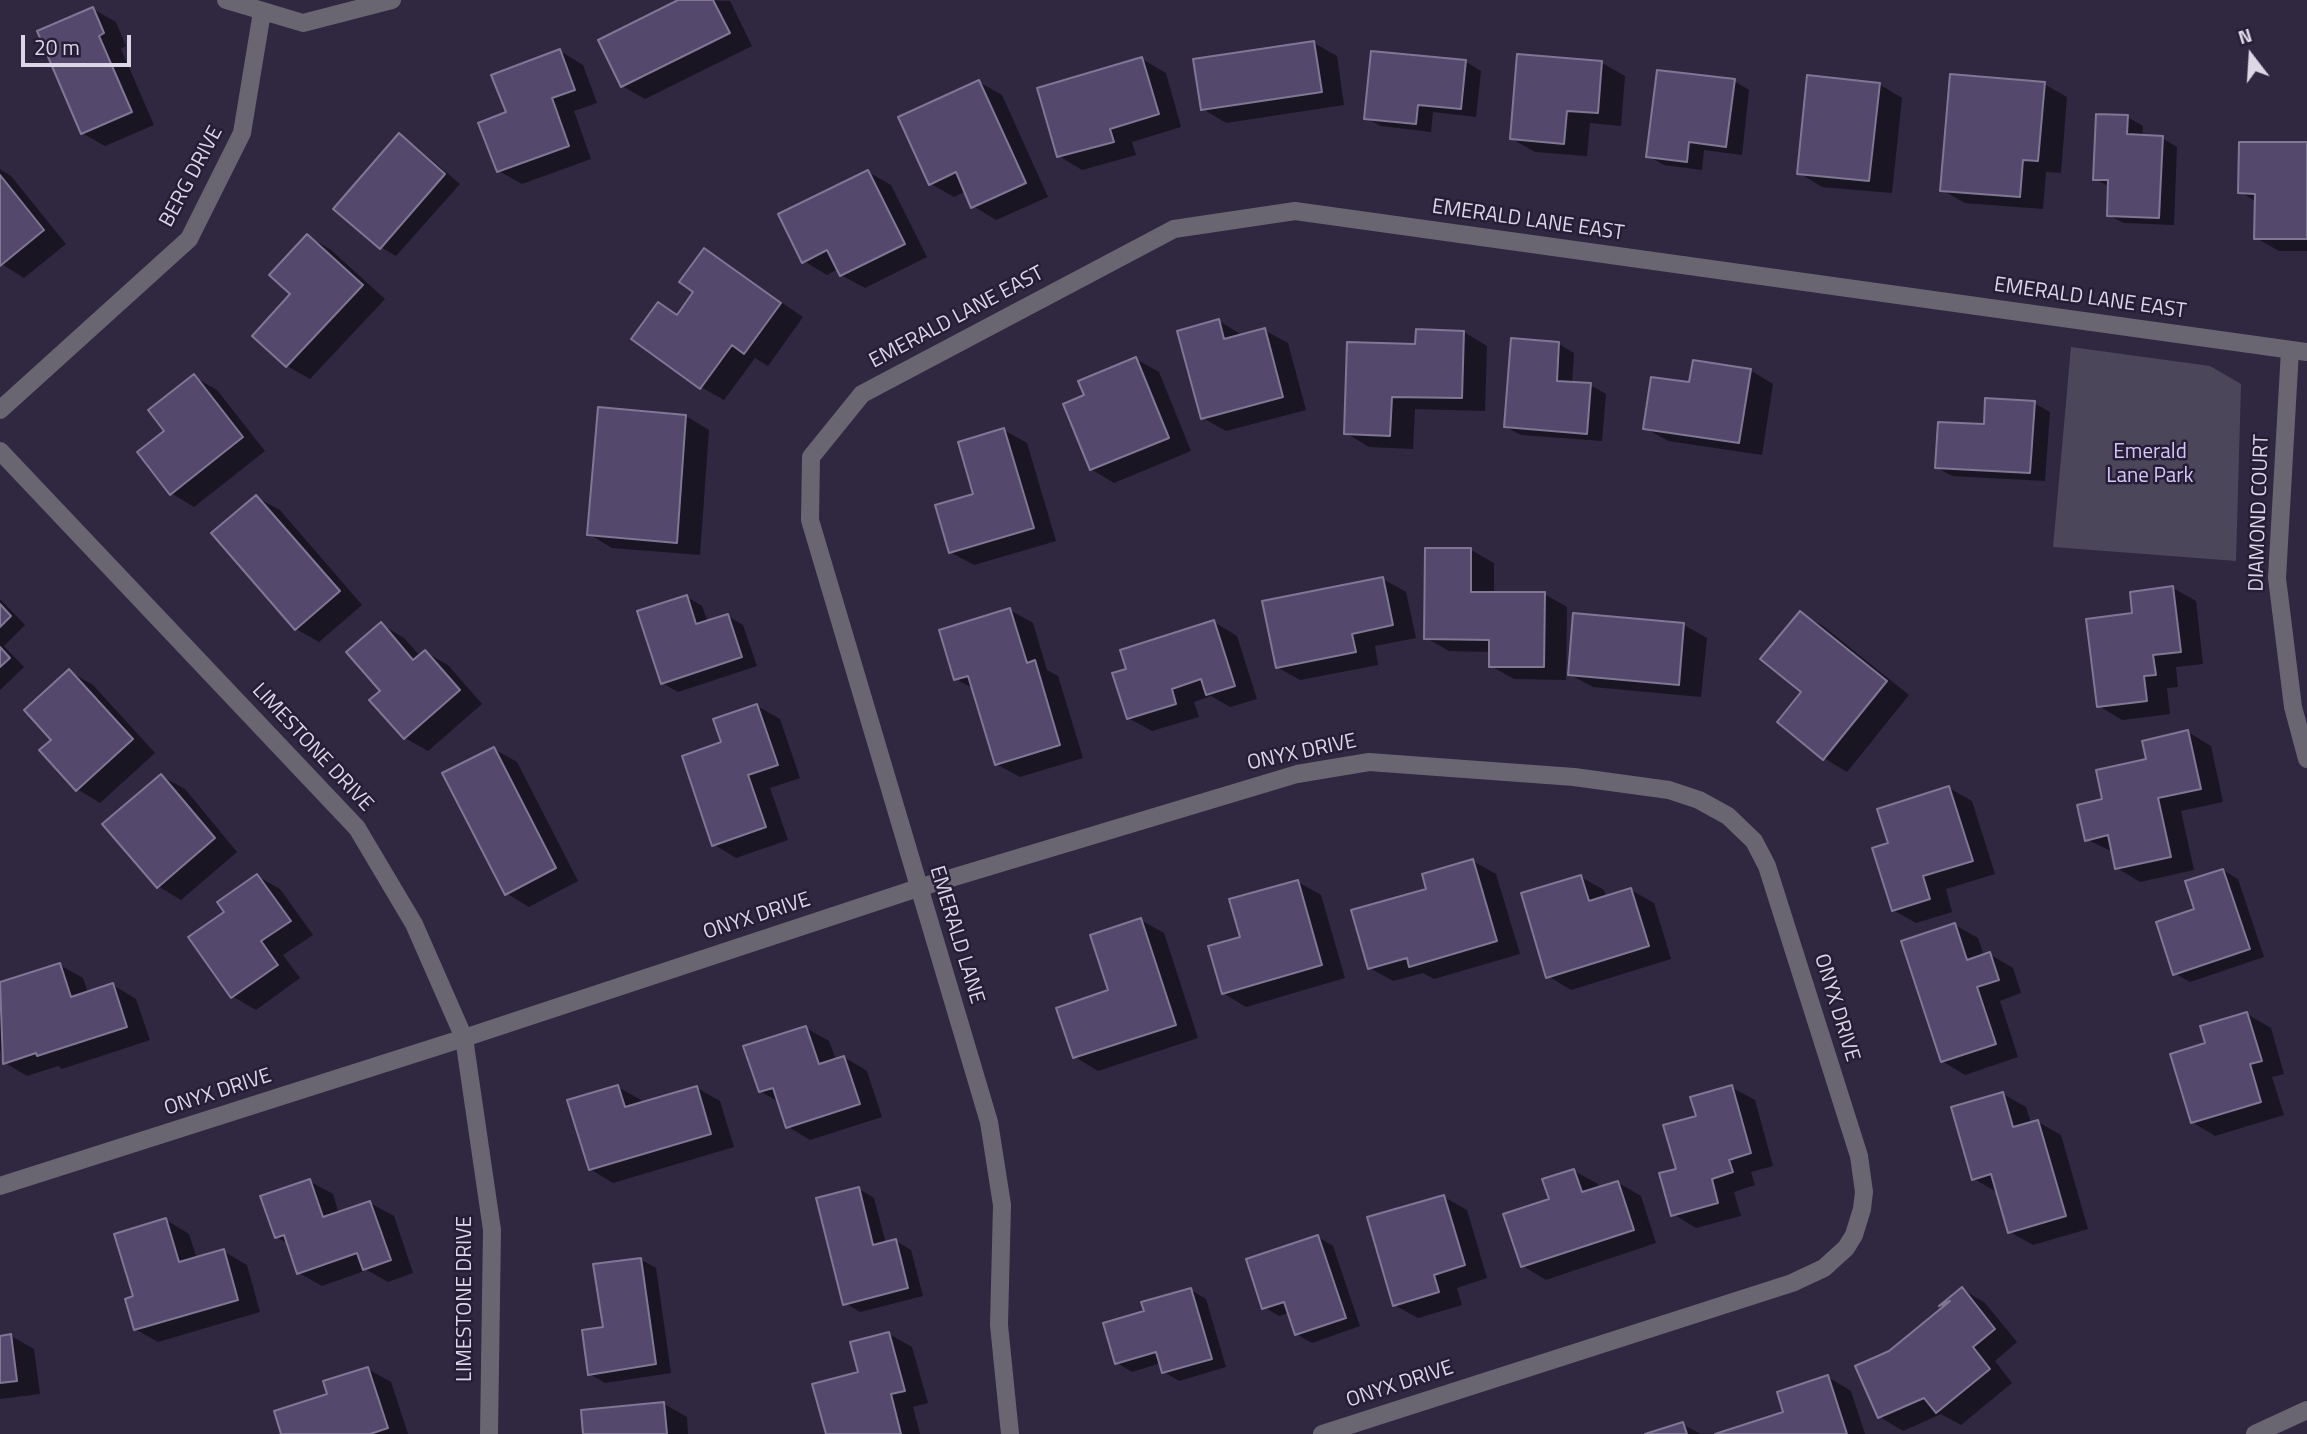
<!DOCTYPE html>
<html>
<head>
<meta charset="utf-8">
<style>
	body { margin:0 }
	#map { position:relative; width:2307px; height:1434px; overflow:hidden; background:#302840; font-family:"Titillium Web",sans-serif }
	canvas { display:block }
	.north { position:absolute; left:2216px; top:21px; width:70px; height:70px; -webkit-text-stroke:5px #261e36; paint-order:stroke; rotate:343deg; font-size:19px; font-weight:700; line-height:28px; text-align:center; color:#dbd7e7 }
	.north::after { content:''; display:block; margin:auto; width:24px; height:32px; background:#dbd7e7; clip-path:polygon(50% 0,100% 100%,50% 72%,0 100%) }
	.scale { position:absolute; left:21px; top:35px; width:110px; height:32px; box-sizing:border-box; border:4px solid #dbd7e7; border-top:0; padding-left:9px; font-size:21px; line-height:24px; white-space:nowrap; color:#dbd7e7; -webkit-text-stroke:5px #261e36; paint-order:stroke }
</style>
</head>
<body>
<div id="map">
<canvas width="2307" height="1434"></canvas>
<div class="north">N</div>
<div class="scale">20 m</div>
</div>
<script>
const c = document.querySelector('canvas').getContext('2d');
c.lineJoin = 'round';
function paint(path, color) {
  c.fillStyle = color;
  c.fill(path, 'evenodd');
}
function shape(rows) {
  const path = new Path2D();
  for (const r of rows) {
    path.moveTo(r[0], r[1]);
    for (let i = 2; i < r.length; i += 2) path.lineTo(r[i], r[i + 1]);
  }
  return path;
}
function stroke(path, color, width, dash) {
  c.strokeStyle = color;
  c.lineWidth = width;
  c.lineCap = dash ? 'butt' : 'round';
  c.setLineDash(dash || []);
  c.stroke(path);
}
function drawText(font, color, halo, rows, align = 'center') {
  c.font = font + ' "Titillium Web",sans-serif';
  c.lineWidth = 5;
  c.setLineDash([]);
  c.textBaseline = 'middle';
  c.strokeStyle = halo;
  c.fillStyle = color;
  for (const [text, x, y, turn = 0] of rows) {
    c.save();
    c.translate(x, y);
    c.rotate((+turn || 0) * Math.PI / 180);
    c.textAlign = isNaN(turn) ? turn : align;
    if (halo) c.strokeText(text, 0, 0);
    c.fillText(text, 0, 0);
    c.restore();
  }
}
paint(shape([
	[2071,347,2210,366,2241,384,2236,561,2053,547]
]), '#4c465b');
paint(shape([
	[682,0,730,1,752,46,645,99,622,86],
	[93,9,116,22,126,46,121,49,154,125,105,146,82,133],
	[1314,43,1337,56,1344,105,1226,123,1203,109],
	[560,51,583,65,597,103,574,111,591,159,522,184,499,171,508,113],
	[1519,56,1602,63,1625,76,1621,126,1590,123,1587,156,1535,152,1512,139],
	[1142,59,1166,73,1181,127,1132,142,1136,155,1082,170,1059,156],
	[1466,62,1481,71,1476,117,1433,112,1431,132,1381,126,1366,118],
	[1734,81,1749,90,1742,155,1704,150,1702,170,1664,165,1648,156],
	[979,82,1002,95,1048,197,996,220,973,206,966,191,954,197,931,184],
	[1879,84,1902,98,1892,193,1822,187,1799,173],
	[2044,84,2067,97,2061,173,2046,172,2043,209,1965,203,1942,190],
	[2127,117,2143,126,2142,137,2162,138,2177,147,2174,225,2124,223,2108,215,2110,187,2095,179],
	[399,136,414,145,460,184,396,256,381,247],
	[2307,144,2307,251,2279,251,2256,238,2257,202,2240,192],
	[0,169,11,176,66,244,24,278,0,263],
	[868,172,891,185,927,257,865,288,841,275,838,269,827,275,804,261],
	[308,236,331,250,385,299,310,379,287,366,254,335,292,294],
	[704,250,803,317,768,366,755,358,724,400,701,387,658,304,679,316,695,292],
	[1219,321,1242,335,1264,330,1288,343,1306,410,1226,431,1203,418],
	[1464,332,1487,346,1485,411,1415,409,1413,449,1369,447,1346,433,1417,346],
	[1513,340,1559,344,1574,353,1572,384,1590,385,1606,394,1602,441,1521,435,1506,427],
	[1136,359,1159,372,1191,451,1114,483,1091,469,1086,396],
	[1750,370,1773,384,1762,455,1668,441,1645,428,1691,384],
	[194,377,217,390,265,451,194,507,171,493,167,431],
	[2034,403,2050,412,2045,481,1952,476,1936,467,1985,426],
	[600,409,686,416,709,430,700,555,612,548,589,534],
	[1004,430,1027,443,1056,541,974,565,950,552],
	[256,497,280,510,362,605,319,642,296,629],
	[1427,549,1471,550,1494,563,1494,593,1544,594,1567,607,1566,680,1514,679,1491,666,1491,652,1449,651,1426,638],
	[1383,579,1406,592,1416,638,1375,646,1378,665,1300,680,1277,667],
	[2173,588,2196,601,2203,664,2176,667,2178,687,2167,688,2170,714,2122,720,2099,706,2134,615],
	[687,597,702,606,708,622,728,616,743,625,757,666,678,692,662,683],
	[0,599,25,625,4,646,24,667,0,690],
	[1010,610,1033,623,1047,670,1058,676,1083,758,1020,777,996,764,974,689,956,679],
	[1800,613,1823,626,1909,695,1847,772,1824,758],
	[1214,622,1237,636,1257,699,1230,707,1211,696,1194,702,1199,717,1152,731,1128,718,1128,670],
	[381,624,404,638,420,656,425,652,448,665,482,704,428,751,405,738,382,691],
	[1684,625,1707,638,1701,697,1593,687,1569,674],
	[69,671,93,685,155,753,100,803,77,789],
	[757,706,780,719,800,778,770,788,788,840,736,858,713,844,723,743],
	[2188,732,2211,746,2223,802,2181,811,2194,870,2140,882,2117,868,2113,852,2086,839,2105,800,2149,760],
	[494,749,517,762,578,881,529,907,506,893],
	[161,776,185,789,237,852,181,900,158,886],
	[1949,788,1972,801,1995,874,1946,889,1952,912,1916,923,1893,910,1891,844],
	[1473,861,1496,874,1520,954,1434,979,1423,973,1393,981,1370,968,1428,890],
	[2223,870,2238,879,2264,957,2190,982,2174,973,2196,910],
	[257,876,280,889,313,935,283,955,300,978,256,1010,232,996,227,912],
	[1581,877,1604,890,1606,897,1631,890,1654,903,1671,959,1571,990,1548,976],
	[1298,882,1321,895,1345,978,1246,1007,1223,993,1242,938],
	[1141,920,1164,933,1198,1038,1098,1071,1075,1057,1110,992],
	[1955,925,1978,938,1984,956,1989,954,2013,968,2021,993,2000,1001,2018,1057,1965,1075,1942,1061],
	[60,965,83,978,88,993,113,985,136,999,150,1040,62,1069,58,1066,27,1076,4,1062,0,1050,0,984],
	[2247,1014,2271,1028,2284,1074,2272,1077,2284,1115,2215,1136,2192,1122,2207,1045],
	[806,1028,829,1041,836,1060,844,1057,867,1071,882,1117,810,1140,787,1126,779,1102,760,1091],
	[618,1087,641,1100,642,1104,697,1088,720,1101,734,1147,613,1183,590,1169],
	[1731,1087,1755,1100,1773,1166,1751,1172,1755,1185,1734,1192,1741,1216,1696,1228,1673,1214,1678,1170,1698,1117],
	[2003,1094,2026,1107,2031,1123,2038,1122,2061,1135,2088,1229,2033,1245,2010,1232,1997,1192,1974,1179],
	[1574,1171,1598,1184,1599,1188,1617,1182,1641,1196,1656,1243,1546,1280,1523,1266,1551,1200],
	[309,1181,333,1194,339,1214,370,1203,394,1216,413,1273,388,1282,367,1270,322,1286,299,1273,289,1244,276,1237],
	[859,1189,874,1198,886,1244,896,1241,911,1250,923,1296,860,1312,845,1303],
	[1444,1197,1467,1210,1487,1278,1457,1288,1462,1305,1418,1318,1394,1305],
	[166,1220,189,1234,197,1259,223,1251,247,1265,260,1312,158,1342,135,1329,135,1298],
	[1318,1237,1333,1246,1360,1326,1312,1343,1296,1334,1289,1313,1279,1316,1264,1307],
	[640,1259,656,1268,671,1373,605,1383,590,1374,605,1329],
	[1962,1289,1985,1303,2017,1342,1995,1361,2012,1383,1961,1425,1941,1414,1903,1431,1880,1417,1890,1352,1951,1303],
	[1191,1290,1206,1299,1226,1367,1179,1381,1164,1372,1161,1363,1132,1372,1117,1363,1146,1312],
	[889,1334,912,1347,928,1403,913,1407,920,1434,828,1434,860,1373],
	[11,1336,34,1349,40,1394,0,1399,0,1337],
	[368,1369,391,1382,408,1434,283,1434,329,1395],
	[1828,1377,1851,1391,1865,1434,1719,1434,1785,1413],
	[664,1404,687,1417,688,1434,585,1434],
	[1682,1424,1701,1434,1651,1434]
]), '#0007');
const building = shape([
	[678,0,713,0,730,33,621,87,598,40,678,0],
	[93,7,104,33,99,36,132,112,81,134,37,31,93,7],
	[1314,41,1322,92,1201,110,1193,59,1314,41],
	[560,49,575,90,552,98,569,146,497,172,478,123,506,112,491,75,560,49],
	[1371,51,1466,60,1461,109,1418,105,1416,124,1364,119,1371,51],
	[1517,54,1602,61,1598,113,1567,111,1564,144,1510,139,1517,54],
	[1142,57,1159,114,1110,129,1114,142,1057,157,1037,88,1142,57],
	[1657,70,1735,79,1726,147,1689,142,1687,162,1646,157,1657,70],
	[1950,74,2045,82,2038,161,2023,160,2020,197,1940,191,1950,74],
	[1807,75,1880,83,1869,181,1797,174,1807,75],
	[979,80,1026,183,971,208,956,172,929,185,898,117,979,80],
	[2096,114,2128,115,2127,134,2163,136,2159,218,2107,216,2108,180,2093,180,2096,114],
	[399,133,445,174,380,249,333,209,399,133],
	[2239,142,2307,142,2307,239,2254,239,2255,194,2238,193,2239,142],
	[868,170,905,244,840,276,827,250,802,263,778,214,868,170],
	[0,175,44,230,0,266,0,175],
	[307,234,363,285,286,367,252,336,290,294,269,275,307,234],
	[704,248,781,303,744,354,732,345,700,389,631,339,658,302,677,315,693,292,679,282,704,248],
	[1219,319,1224,339,1265,328,1283,397,1201,419,1177,331,1219,319],
	[1416,329,1464,331,1462,398,1392,397,1390,436,1344,434,1347,342,1415,344,1416,329],
	[1511,338,1559,342,1557,381,1591,383,1587,434,1504,427,1511,338],
	[1136,357,1169,438,1090,470,1063,404,1084,395,1078,381,1136,357],
	[1693,360,1751,369,1739,443,1643,429,1651,377,1689,382,1693,360],
	[194,374,243,437,170,495,137,452,164,431,148,410,194,374],
	[1985,398,2035,401,2030,473,1935,468,1938,422,1984,424,1985,398],
	[598,407,686,415,677,543,587,535,598,407],
	[1004,428,1034,528,949,553,935,505,973,494,958,442,1004,428],
	[256,495,340,591,295,630,211,533,256,495],
	[1425,548,1471,548,1471,592,1545,592,1544,667,1489,667,1489,640,1424,639,1425,548],
	[1383,577,1393,625,1352,634,1356,652,1276,668,1262,601,1383,577],
	[2173,586,2181,652,2153,655,2156,675,2144,676,2147,701,2097,707,2086,619,2132,613,2130,592,2173,586],
	[687,595,696,624,728,614,742,657,661,684,637,611,687,595],
	[0,604,11,616,0,627,0,604],
	[1010,608,1027,663,1035,660,1060,745,995,765,968,676,954,680,939,630,1010,608],
	[1800,611,1887,681,1823,760,1777,722,1801,692,1760,659,1800,611],
	[1573,613,1684,623,1679,685,1568,675,1573,613],
	[1214,620,1235,686,1206,695,1201,679,1172,689,1176,704,1127,719,1112,673,1126,669,1120,650,1214,620],
	[381,622,413,660,425,650,460,690,404,739,369,700,380,691,346,652,381,622],
	[0,647,10,658,0,667,0,647],
	[69,669,133,739,76,791,39,750,51,740,24,710,69,669],
	[757,704,778,765,748,775,766,827,712,846,682,756,721,742,713,719,757,704],
	[2188,730,2201,789,2158,798,2171,857,2115,869,2108,835,2085,841,2077,805,2102,799,2096,770,2146,759,2142,741,2188,730],
	[494,747,556,868,505,895,442,773,494,747],
	[161,774,215,838,157,888,102,824,161,774],
	[1949,786,1973,861,1923,876,1930,899,1892,911,1872,848,1888,843,1877,809,1949,786],
	[1473,859,1497,941,1409,967,1407,958,1368,969,1351,910,1426,889,1422,874,1473,859],
	[2223,869,2250,949,2173,975,2156,922,2194,909,2185,881,2223,869],
	[257,874,291,921,261,941,278,965,231,998,188,937,224,912,217,902,257,874],
	[1581,875,1589,901,1631,888,1649,946,1546,978,1521,893,1581,875],
	[1298,880,1322,965,1222,994,1208,946,1240,937,1229,899,1298,880],
	[1141,918,1176,1025,1073,1058,1056,1008,1108,990,1090,935,1141,918],
	[1955,923,1967,960,1990,952,1999,980,1977,987,1996,1044,1941,1062,1901,941,1955,923],
	[60,963,71,997,113,983,127,1027,37,1056,36,1053,3,1064,0,982,60,963],
	[2247,1012,2262,1061,2250,1064,2261,1102,2191,1123,2170,1054,2205,1043,2200,1026,2247,1012],
	[806,1026,819,1064,844,1056,860,1104,786,1128,773,1088,759,1092,743,1046,806,1026],
	[618,1085,625,1107,697,1086,711,1134,589,1170,567,1100,618,1085],
	[1732,1085,1751,1153,1729,1160,1733,1172,1712,1179,1718,1203,1671,1216,1659,1173,1676,1169,1663,1125,1696,1116,1690,1097,1732,1085],
	[2003,1092,2013,1127,2038,1120,2066,1216,2008,1233,1991,1174,1972,1180,1951,1107,2003,1092],
	[1574,1169,1582,1192,1618,1181,1634,1230,1521,1267,1503,1214,1549,1199,1542,1179,1574,1169],
	[310,1179,323,1217,370,1201,391,1260,363,1270,357,1253,297,1274,284,1235,275,1238,260,1196,310,1179],
	[859,1187,873,1245,896,1239,908,1288,843,1305,816,1198,859,1187],
	[1444,1195,1465,1265,1434,1275,1439,1292,1393,1306,1367,1217,1444,1195],
	[166,1218,179,1262,224,1249,238,1300,134,1330,125,1299,133,1296,114,1234,166,1218],
	[1318,1235,1346,1318,1295,1335,1284,1302,1262,1309,1246,1259,1318,1235],
	[641,1258,656,1364,588,1375,582,1330,603,1327,593,1264,641,1258],
	[1962,1287,1995,1329,1973,1347,1990,1369,1936,1413,1924,1398,1878,1418,1855,1366,1889,1351,1950,1301,1939,1306,1962,1287],
	[1191,1288,1212,1359,1162,1373,1156,1352,1115,1364,1103,1323,1144,1311,1141,1302,1191,1288],
	[889,1332,905,1391,891,1394,901,1434,826,1434,812,1384,858,1372,850,1342,889,1332],
	[11,1334,17,1381,0,1383,0,1336,11,1334],
	[368,1367,388,1428,370,1434,281,1434,274,1411,327,1394,323,1381,368,1367],
	[1828,1375,1847,1434,1715,1434,1783,1412,1777,1392,1828,1375],
	[664,1402,667,1434,583,1434,581,1410,664,1402],
	[1683,1422,1687,1434,1645,1434,1683,1422]
]);
paint(building, '#54496d');
stroke(building, '#7f7794', 2);
stroke(shape([
	[226,0,303,23,392,0],
	[2290,350,2277,578,2293,707,2307,759],
	[0,410,189,239,242,133,262,12],
	[0,451,357,828,414,924,464,1038,492,1230,489,1434],
	[0,1186,464,1038,918,888,1297,774,1369,762,1574,777,1669,790,1699,800,1728,816,1754,841,1767,866,1859,1156,1864,1192,1862,1209,1854,1235,1846,1248,1824,1268,1792,1283,1322,1434],
	[1010,1434,999,1325,1002,1205,989,1122,810,520,811,457,862,394,1174,229,1295,211,2307,352],
	[2255,1434,2307,1410]
]), '#696672', 18);
drawText('21px', '#dbd7e7', '#261e36', [
	["BERG DRIVE",192,177,-62],
	["EMERALD LANE EAST",1528,221,8],
	["EMERALD LANE EAST",2090,299,8],
	["EMERALD LANE EAST",957,318,-28],
	["DIAMOND COURT",2260,513,-88],
	["LIMESTONE DRIVE",312,748,47],
	["ONYX DRIVE",1302,753,-12],
	["ONYX DRIVE",757,917,-18],
	["EMERALD LANE",956,935,73],
	["ONYX DRIVE",1836,1008,73],
	["ONYX DRIVE",218,1093,-18],
	["LIMESTONE DRIVE",466,1299,-90],
	["ONYX DRIVE",1400,1385,-18]
]);
drawText('21px', '#d5c6f9', '#261e36', [
	["Emerald",2150,453],
	["Lane Park",2150,477]
]);
</script>
</body>
</html>
